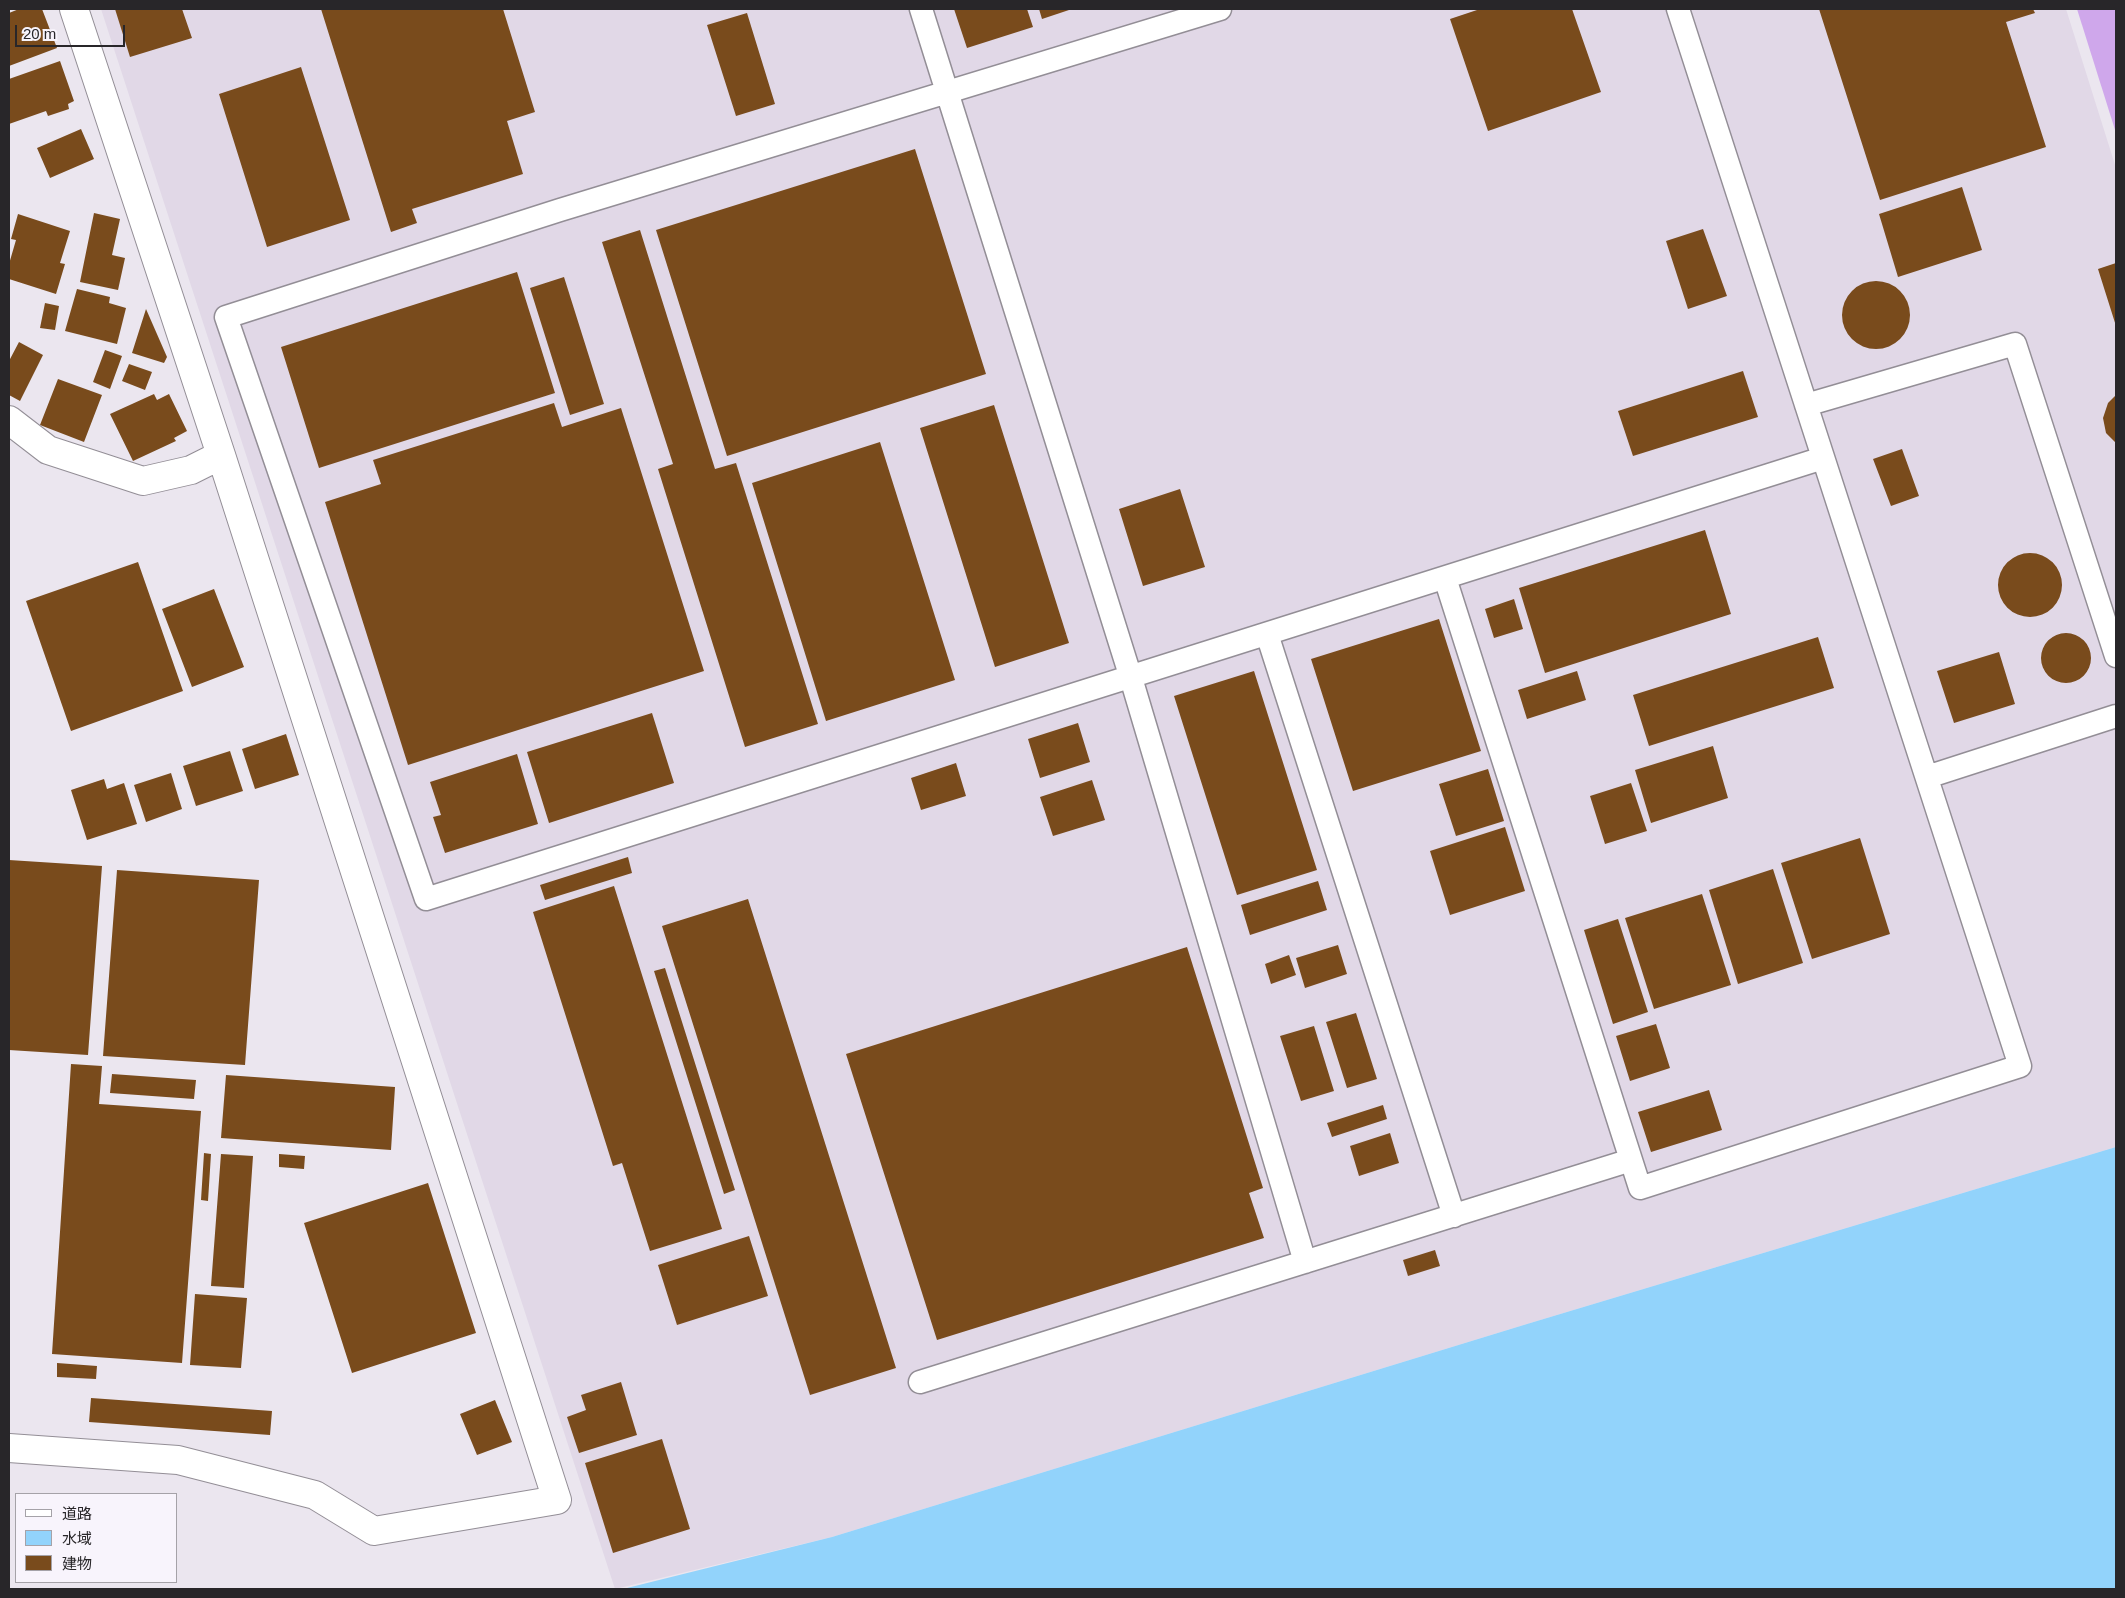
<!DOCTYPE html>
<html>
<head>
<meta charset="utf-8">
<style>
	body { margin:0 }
	#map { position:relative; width:2125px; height:1598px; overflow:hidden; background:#ebe6ef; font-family:Helvetica,"Noto Sans JP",sans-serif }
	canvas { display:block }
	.frame { position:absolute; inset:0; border:10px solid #282629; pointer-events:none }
	.legend { position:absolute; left:15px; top:1493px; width:162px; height:90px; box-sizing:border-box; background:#f8f4fc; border:1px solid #a5a2a8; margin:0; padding:6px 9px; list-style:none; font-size:15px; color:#282629 }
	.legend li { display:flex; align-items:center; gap:10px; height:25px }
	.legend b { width:25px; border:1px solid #a5a2a8 }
	.scale { position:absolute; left:15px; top:25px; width:110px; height:22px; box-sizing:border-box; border:2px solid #282629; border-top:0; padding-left:6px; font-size:15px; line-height:18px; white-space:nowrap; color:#282629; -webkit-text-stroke:4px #f8f4fc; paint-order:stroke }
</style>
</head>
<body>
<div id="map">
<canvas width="2125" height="1598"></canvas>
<div class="frame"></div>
<ul class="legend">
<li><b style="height:6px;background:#fff"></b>道路</li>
<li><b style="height:14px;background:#92d3fb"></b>水域</li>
<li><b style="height:14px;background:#794b1c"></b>建物</li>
</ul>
<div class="scale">20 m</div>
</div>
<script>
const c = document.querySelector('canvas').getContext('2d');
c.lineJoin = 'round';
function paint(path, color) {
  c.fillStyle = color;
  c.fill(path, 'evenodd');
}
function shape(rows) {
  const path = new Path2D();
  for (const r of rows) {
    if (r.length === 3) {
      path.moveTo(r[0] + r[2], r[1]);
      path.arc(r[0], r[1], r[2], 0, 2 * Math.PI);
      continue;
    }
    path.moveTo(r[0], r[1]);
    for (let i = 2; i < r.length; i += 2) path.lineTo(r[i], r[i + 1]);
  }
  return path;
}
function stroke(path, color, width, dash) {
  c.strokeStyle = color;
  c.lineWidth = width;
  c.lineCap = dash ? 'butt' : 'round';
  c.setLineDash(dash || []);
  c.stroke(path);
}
paint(shape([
	[101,9,2066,9,2116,168,2116,1147,1527,1324,832,1537,615,1589]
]), '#e1d8e7');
paint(shape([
	[2077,9,2116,9,2116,133]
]), '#cfa7eb');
paint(shape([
	[2116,1147,2116,1589,623,1589,832,1537,1527,1324]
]), '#92d3fb');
paint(shape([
	[19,9,42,9,57,48,9,66,9,13],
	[115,9,182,9,192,38,130,57],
	[321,9,503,9,535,112,507,121,523,174,412,209,417,223,391,232],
	[954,9,1027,9,1033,27,967,48],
	[1039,9,1072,9,1042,19],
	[1480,9,1572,9,1601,92,1488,131,1450,19],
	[1819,9,2033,9,2035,13,2006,22,2046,147,1880,200],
	[747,13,775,104,736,116,707,25],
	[60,61,74,101,68,104,69,109,48,116,46,111,9,124,9,79],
	[301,67,350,220,267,247,219,94],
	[81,129,94,159,50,178,37,148],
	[915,149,986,374,727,456,656,230],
	[1962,187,1982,250,1898,277,1879,214],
	[94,213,120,219,112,255,125,258,118,290,80,282],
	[18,214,70,231,60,263,65,264,56,294,9,279,9,264,16,240,11,239],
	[1703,229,1727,296,1688,309,1666,241],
	[640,230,715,469,736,463,818,724,745,747,658,469,673,464,602,242],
	[2116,263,2116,326,2098,269],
	[517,272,555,393,319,468,281,347],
	[564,277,604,404,570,415,530,288],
	[1876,315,34],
	[77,289,110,297,109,303,126,308,117,344,65,331],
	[45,303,59,306,55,330,40,328],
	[146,309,167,357,164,363,132,353],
	[19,342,43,355,20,401,9,395,9,361],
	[105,350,122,356,110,389,93,382],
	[129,364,152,372,145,390,122,381],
	[1743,371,1758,417,1633,456,1618,411],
	[58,379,102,395,84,442,40,425],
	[154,394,157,400,169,394,187,431,174,438,176,441,133,461,110,414],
	[2116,395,2116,443,2106,433,2103,418,2108,403],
	[554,403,562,427,621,408,704,671,408,765,325,502,381,484,373,460],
	[994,405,1069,643,995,667,920,428],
	[880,442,955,680,826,721,752,483],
	[1902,449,1919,496,1891,506,1873,459],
	[1180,489,1205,567,1143,586,1119,509],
	[1705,530,1731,614,1545,673,1519,588],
	[2030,585,32],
	[138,562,183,691,71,731,26,601],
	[214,589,244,667,192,687,162,609],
	[1514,599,1523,629,1494,638,1485,609],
	[1439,619,1481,751,1353,791,1311,659],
	[2066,658,25],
	[1818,637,1834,688,1649,746,1633,695],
	[1999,652,2015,704,1954,723,1937,671],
	[1254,671,1317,870,1237,895,1174,696],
	[1577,671,1586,700,1527,719,1518,690],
	[652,713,674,783,549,823,527,752],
	[1078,723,1090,762,1040,778,1028,739],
	[286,734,299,775,255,789,242,749],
	[1713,746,1728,798,1651,823,1635,770],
	[230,751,243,791,196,806,183,766],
	[517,754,538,824,445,853,433,817,441,815,430,782],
	[956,763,966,796,921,810,911,778],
	[1488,769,1504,821,1456,836,1439,784],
	[171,773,182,809,146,822,134,785],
	[104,779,107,789,124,783,137,824,87,840,71,790],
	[1092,780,1105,820,1053,836,1040,797],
	[1631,783,1647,831,1605,844,1590,796],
	[1505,827,1525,891,1450,915,1430,851],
	[1860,838,1890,934,1812,959,1781,863],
	[628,857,632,873,545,900,540,885],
	[9,860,102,866,88,1055,9,1050],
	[1773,869,1803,963,1738,984,1709,890],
	[117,870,259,880,245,1065,103,1056],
	[1318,881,1327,910,1250,935,1241,905],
	[614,886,722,1229,650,1251,622,1163,613,1166,533,912],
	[1702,894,1731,985,1654,1009,1625,918],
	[748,899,896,1368,810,1395,662,926],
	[1618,919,1648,1012,1613,1024,1584,930],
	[1338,945,1347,974,1305,988,1296,958],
	[1187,947,1263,1188,1249,1193,1264,1238,937,1340,846,1054],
	[1289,955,1296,975,1271,984,1265,964],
	[665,968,735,1190,724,1194,654,971],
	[1356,1013,1377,1079,1347,1088,1326,1022],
	[1656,1024,1670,1068,1630,1081,1616,1036],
	[1314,1026,1334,1091,1301,1101,1280,1036],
	[71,1064,102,1066,99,1104,201,1111,182,1363,52,1354],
	[112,1074,196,1080,194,1099,110,1093],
	[226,1075,395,1087,391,1150,221,1138],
	[1709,1090,1722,1130,1651,1152,1638,1112],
	[1383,1105,1387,1119,1332,1137,1327,1123],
	[1390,1133,1399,1163,1359,1176,1350,1146],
	[204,1153,211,1154,208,1201,201,1200],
	[221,1154,253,1156,244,1288,211,1286],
	[279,1154,305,1156,304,1169,279,1167],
	[428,1183,476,1333,352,1373,304,1223],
	[749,1236,768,1296,677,1325,658,1265],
	[1435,1250,1440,1266,1408,1276,1403,1260],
	[195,1294,247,1298,241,1368,190,1365],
	[57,1363,97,1366,96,1379,57,1377],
	[621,1382,637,1435,579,1453,567,1417,586,1410,581,1395],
	[91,1398,272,1411,270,1435,89,1422],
	[495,1400,512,1442,477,1455,460,1414],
	[662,1439,690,1529,613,1553,585,1463]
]), '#794b1c');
const lane = shape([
	[921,9,1131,678,1305,1262],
	[1220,9,560,210,226,317,426,899,1823,458],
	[1806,405,2015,344,2116,656],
	[1445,578,1640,1188,2020,1066,1678,9],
	[1267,634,1454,1216],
	[1927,777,2116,716],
	[920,1382,1631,1160]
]);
const street = shape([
	[9,420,48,450,143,481,191,470,221,455],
	[9,1448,178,1460,315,1495,374,1531,557,1500,221,455,74,9]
]);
stroke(lane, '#938e96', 25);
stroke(street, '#938e96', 30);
stroke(lane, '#fff', 22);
stroke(street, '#fff', 28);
</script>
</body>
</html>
